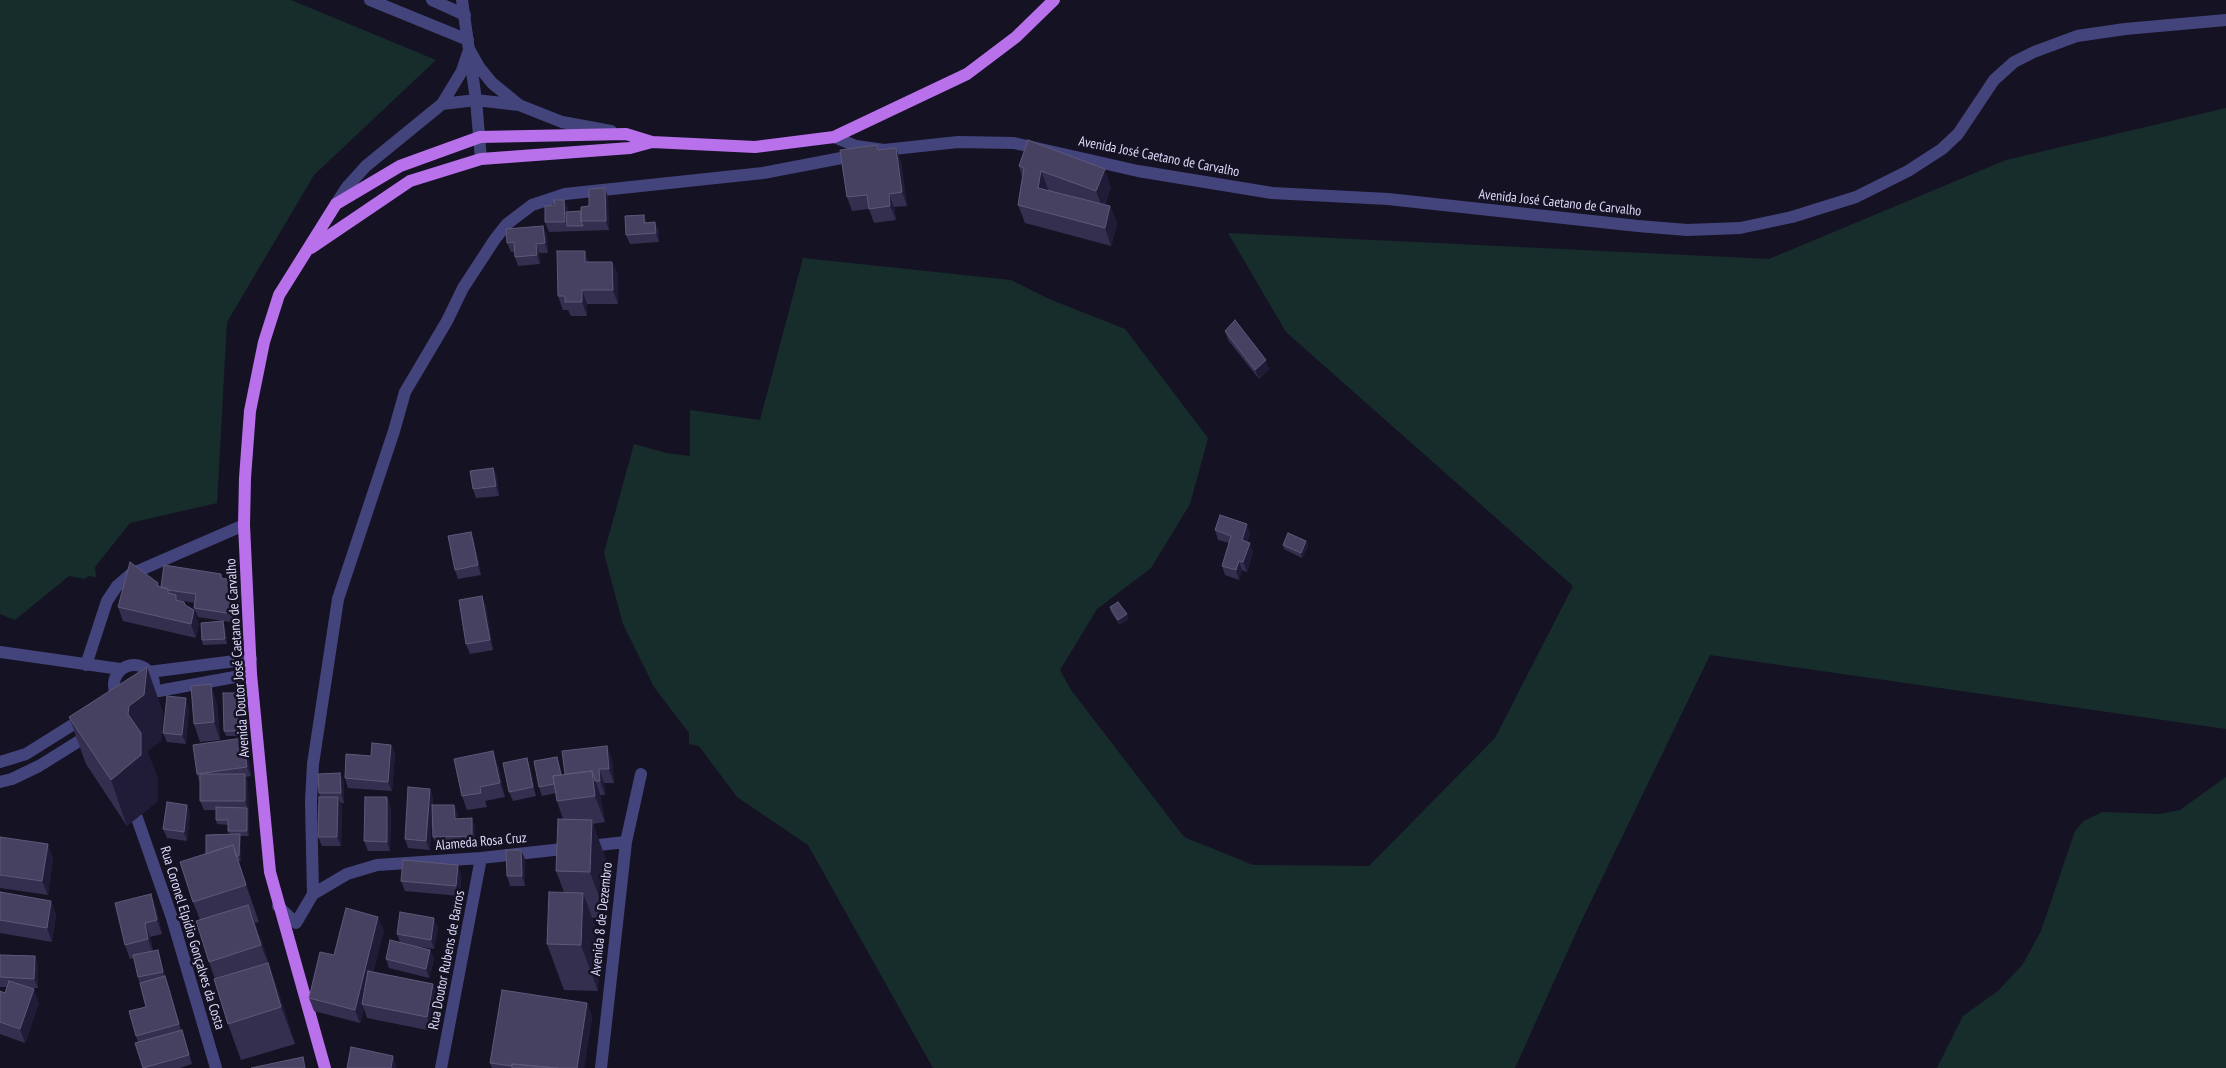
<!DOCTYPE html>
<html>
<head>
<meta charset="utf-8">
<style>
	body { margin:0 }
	canvas { display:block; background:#151224 }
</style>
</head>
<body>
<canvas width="2226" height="1068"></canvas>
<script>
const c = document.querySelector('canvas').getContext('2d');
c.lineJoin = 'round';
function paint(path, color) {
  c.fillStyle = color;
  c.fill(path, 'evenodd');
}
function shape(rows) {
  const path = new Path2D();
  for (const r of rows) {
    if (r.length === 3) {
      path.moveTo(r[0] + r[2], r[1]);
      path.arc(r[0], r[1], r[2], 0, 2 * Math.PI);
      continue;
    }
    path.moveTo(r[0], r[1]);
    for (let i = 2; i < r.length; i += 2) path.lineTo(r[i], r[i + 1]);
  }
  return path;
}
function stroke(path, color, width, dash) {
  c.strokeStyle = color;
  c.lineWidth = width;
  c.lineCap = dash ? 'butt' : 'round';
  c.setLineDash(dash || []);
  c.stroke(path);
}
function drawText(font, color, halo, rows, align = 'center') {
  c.font = font + ' "PT Sans Narrow",sans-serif';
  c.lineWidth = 5;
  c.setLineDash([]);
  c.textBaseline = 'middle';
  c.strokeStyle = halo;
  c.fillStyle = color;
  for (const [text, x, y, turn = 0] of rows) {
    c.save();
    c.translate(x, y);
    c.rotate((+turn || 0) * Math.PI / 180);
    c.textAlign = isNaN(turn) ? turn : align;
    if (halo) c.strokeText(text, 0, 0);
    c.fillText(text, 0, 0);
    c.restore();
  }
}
paint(shape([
	[0,0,291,0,436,60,314,175,227,322,217,503,130,523,95,567,96,577,88,576,85,579,69,576,15,620,0,614],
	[2226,108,2226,729,1710,655,1579,926,1515,1068,933,1068,808,845,737,797,699,746,689,744,689,733,654,687,623,624,604,553,634,444,666,453,690,456,690,410,760,420,803,258,1011,280,1049,299,1125,329,1208,438,1190,504,1151,568,1097,609,1060,670,1071,690,1184,837,1253,865,1369,866,1495,738,1573,586,1286,332,1228,233,1769,259,2006,160],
	[2226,777,2226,1068,1937,1068,1963,1016,1999,990,2023,964,2041,931,2075,831,2084,821,2102,812,2160,814,2180,810]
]), '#162d2b');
stroke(shape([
	[370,0,468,40],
	[432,0,465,15],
	[462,0,476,100,481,159],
	[469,49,479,67,492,83,519,105,562,122,611,131],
	[442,104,462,71,468,53],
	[834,137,856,146,884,150,958,142,1014,143,1138,171,1272,193,1388,199,1638,226,1687,230,1740,228,1792,217,1856,197,1908,171,1942,149,1958,134,1994,80,2014,62,2034,52,2077,36,2125,29,2226,20],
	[336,204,347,187,366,166,442,104,476,100,519,105],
	[0,652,120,669],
	[134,685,20],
	[86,665,107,601,117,586,131,574,244,525],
	[149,672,251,659],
	[153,692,251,674],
	[0,762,26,754,85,717],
	[0,782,12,779,39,766,92,733],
	[137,818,172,918,216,1068],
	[313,894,311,801,313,764,338,599,394,431,405,392,447,321,463,288,495,239,507,224,532,205,565,194,763,173,857,155],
	[278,906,296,923,313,894,347,874,377,865,481,858,626,842],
	[441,1068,481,858],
	[601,1068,626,842,641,774]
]), '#44447c', 12);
stroke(shape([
	[311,248,410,181,481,159,630,148,652,142],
	[325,1068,270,872,251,674,244,525,245,478,250,411,264,342,279,295,336,204,400,166,480,137,626,134,652,142,755,147,834,137,967,74,1016,37,1054,0]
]), '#b970eb', 12);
paint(shape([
	[1028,140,1111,187,1105,205,1110,206,1117,224,1111,246,1025,223,1018,205,1022,177,1019,166],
	[877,145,879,150,896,148,901,162,907,206,894,207,896,220,874,223,869,209,852,211,847,197],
	[608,198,609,230,549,232,545,222,555,205,564,200,568,209,568,212,581,211],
	[644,215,646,222,659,231,659,242,630,244,626,235],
	[543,226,547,236,548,253,539,253,540,264,518,266,515,257,514,252,511,252,507,243],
	[589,262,612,262,618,275,618,304,587,304,587,316,571,316,568,310,563,310,558,296],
	[1225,331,1269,369,1259,379,1228,340],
	[493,468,497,477,499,496,476,498,473,489],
	[1215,530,1250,533,1247,542,1253,552,1247,572,1242,570,1239,580,1225,575,1222,566,1229,543,1218,540],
	[471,532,474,541,481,575,458,579,455,570],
	[1306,541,1308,546,1302,558,1284,549,1283,545],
	[221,574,223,579,238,581,241,591,237,623,223,621,225,626,227,644,203,645,202,640,223,621,198,617,194,608,195,603,178,600,178,601,184,602,186,606,199,624,196,638,123,621,118,607,158,583,159,587,161,587],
	[482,596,486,606,493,650,470,654,466,644],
	[1110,607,1127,614,1128,619,1120,625,1111,612],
	[147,667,163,713,161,741,147,751,158,779,158,801,127,826,86,764,69,717],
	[242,698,243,736,226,736,224,731],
	[217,703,220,740,200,742,194,724],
	[189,708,186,744,167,742,163,733],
	[391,745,395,754,392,791,348,788,345,778,371,756],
	[607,746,612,760,614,783,604,783,605,795,600,795,605,822,593,824,608,866,607,918,592,918,600,939,598,991,564,990,547,944,564,892,556,871,563,819,557,801,556,793,542,796,539,787,560,766,562,775,565,774],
	[247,747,251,776,246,777,248,784,249,836,240,836,241,839,241,861,238,861,259,922,255,923,281,1000,295,1044,241,1060,228,1024,215,979,209,962,200,920,193,902,206,854,230,835,228,831,228,825,217,824,216,820,216,810,204,810,200,801,200,783,197,774],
	[527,758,530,767,536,796,513,801,509,792],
	[498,765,505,797,485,801,487,807,467,810,462,796],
	[344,782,344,803,340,803,342,806,341,846,322,846,318,837,320,797,319,793],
	[430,789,433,798,433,805,454,805,458,814,458,819,475,827,475,845,437,846,433,837,432,813,430,850,408,848,405,839],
	[187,805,190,814,187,841,167,838,163,829],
	[391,807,390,851,368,851,364,841],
	[0,837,53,858,48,895,0,888],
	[525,859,525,886,510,886,507,876],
	[461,874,460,896,405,891,401,881],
	[0,892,51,901,56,915,52,942,0,933],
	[156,908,162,934,150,937,153,951,158,950,161,960,165,976,169,986,181,1030,182,1030,185,1039,192,1064,180,1068,143,1068,138,1042,136,1036,146,1007,138,977,134,958,130,959,125,945],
	[438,928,434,949,415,946,430,950,434,959,429,978,389,968,386,959,400,942,397,934],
	[384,930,373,972,433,984,438,998,432,1031,367,1018,364,1009,360,1023,314,1011,309,998,334,955],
	[0,955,35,956,38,966,38,988,28,988,39,1003,25,1043,0,1034,0,991,5,993,7,987,0,987],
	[587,1003,592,1017,584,1068,492,1068,490,1063]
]), '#342e4f');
paint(shape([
	[896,148,901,162,907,206,902,192],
	[1105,169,1111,187,1103,210,1096,191],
	[1041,171,1048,189,1044,206,1038,188],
	[605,188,608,198,609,230,606,221],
	[889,194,894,207,896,220,890,206],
	[564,200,568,209,568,226,567,226,565,222],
	[1110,206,1117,224,1111,246,1105,228],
	[655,222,659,231,659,242,656,233],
	[543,226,547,236,548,253,545,243],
	[536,244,539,253,540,264,537,255],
	[585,251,590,265,585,262],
	[612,262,618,275,618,304,613,290],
	[582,290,587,304,587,316,582,302],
	[1266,360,1269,369,1259,379,1255,370],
	[493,468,497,477,499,496,496,486],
	[1247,524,1250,533,1245,550,1242,540],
	[471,532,474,541,481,575,478,565],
	[1306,541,1308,546,1302,558,1301,553],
	[1250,543,1253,552,1247,572,1243,562],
	[1239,561,1242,570,1239,580,1236,570],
	[238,581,241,591,237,623,233,614],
	[482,596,486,606,493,650,490,640],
	[194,610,199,624,196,638,191,624],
	[1127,614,1128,619,1120,625,1118,620],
	[223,621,225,626,227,644,225,639],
	[147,667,163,713,161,741,147,751,158,779,158,801,127,826,111,780,128,714,129,706],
	[211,684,217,703,220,740,214,722],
	[240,693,242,698,243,736,241,731],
	[186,698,189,708,186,744,182,735],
	[243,738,247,747,251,776,247,767],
	[391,745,395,754,392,791,388,782],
	[607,746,612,760,614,783,609,769],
	[493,751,498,765,505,797,500,783],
	[557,757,560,766,565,792,562,782],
	[527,758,530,767,536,796,533,787],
	[599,769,604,783,605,795,600,781],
	[592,771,601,797,605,822,595,796],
	[340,773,344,782,344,803,341,793],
	[245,774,248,784,248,810,245,801],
	[430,789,433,798,430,850,426,841],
	[338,797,342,806,341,846,337,837],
	[387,797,391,807,390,851,387,842],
	[187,805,190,814,187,841,184,832],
	[454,805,458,814,458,828,455,819],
	[247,808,249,812,249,836,247,831],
	[472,818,475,827,475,845,472,836],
	[592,820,608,866,607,918,590,872],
	[240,834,241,839,241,861,239,856],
	[48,844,53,858,48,895,42,881],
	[233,845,246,882,259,922,246,885],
	[521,850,525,859,525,886,522,876],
	[458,865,461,874,460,896,456,886],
	[583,893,600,939,598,991,581,945],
	[151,894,156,908,162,934,157,920],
	[51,901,56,915,52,942,47,928],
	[248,905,262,941,275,981,261,945],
	[378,917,384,930,365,1004,362,1004,364,1009,360,1023,355,1010],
	[434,918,438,928,434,949,431,940],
	[145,923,150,937,153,953,148,939],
	[158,950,161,960,166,982,163,972],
	[430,950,434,959,429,978,426,969],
	[35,956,38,966,38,988,34,979],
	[268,963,281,1000,295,1044,281,1007],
	[165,976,169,986,182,1033,179,1024],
	[433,984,438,998,432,1031,427,1017],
	[34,989,39,1003,25,1043,20,1029],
	[587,1003,592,1017,584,1068,577,1068],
	[182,1030,185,1039,192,1064,189,1055],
	[393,1056,397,1068,391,1068]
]), '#201b36');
const building = shape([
	[1028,140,1105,169,1096,191,1041,171,1038,188,1110,206,1105,228,1018,205,1024,168,1019,166,1028,140],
	[877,145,878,150,896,148,902,192,889,194,890,206,869,209,867,195,847,197,840,150,877,145],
	[605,188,606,221,581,221,581,207,589,206,589,189,605,188],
	[554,200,564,200,565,222,545,222,545,206,555,205,554,200],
	[581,211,581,221,583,226,567,226,566,212,581,211],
	[644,215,644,223,655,222,656,233,626,235,625,216,644,215],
	[543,226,545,243,536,244,537,255,515,257,514,242,507,243,506,229,543,226],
	[557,251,585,251,585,262,612,262,613,290,582,290,582,302,565,302,565,296,558,296,557,251],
	[1235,320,1266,360,1255,370,1225,331,1235,320],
	[493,468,496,486,473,489,470,471,493,468],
	[1220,515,1247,524,1242,540,1250,543,1243,562,1239,561,1236,570,1222,566,1231,536,1215,530,1220,515],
	[471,532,478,565,455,570,448,536,471,532],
	[1288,533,1306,541,1301,553,1283,545,1288,533],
	[130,562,158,583,157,586,168,589,168,593,176,595,176,600,184,602,185,605,194,610,191,624,118,607,130,562],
	[164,565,221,574,221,578,238,581,233,614,194,608,196,594,168,590,168,589,161,587,164,565],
	[482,596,490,640,466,644,459,600,482,596],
	[1118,602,1127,614,1118,620,1110,607,1118,602],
	[223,621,225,639,202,640,201,623,223,621],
	[147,667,144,695,129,706,128,714,141,733,141,755,111,780,69,717,147,667],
	[211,684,214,722,194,724,191,686,211,684],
	[223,693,240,693,241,731,224,731,223,693],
	[167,696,186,698,182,735,163,733,167,696],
	[243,738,247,767,197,774,193,745,243,738],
	[372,743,391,745,388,782,345,778,346,754,371,756,372,743],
	[607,746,609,769,599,769,600,781,595,781,592,771,565,774,562,751,607,746],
	[493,751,500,783,480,787,481,793,462,796,454,759,493,751],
	[557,757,561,775,553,776,554,784,539,787,534,761,557,757],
	[527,758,533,787,509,792,503,763,527,758],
	[592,771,595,796,557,801,553,776,592,771],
	[340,773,341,793,319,793,318,774,340,773],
	[200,774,245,774,245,801,200,801,200,774],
	[408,787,430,789,426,841,405,839,408,787],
	[319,797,338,797,337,837,318,837,319,797],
	[365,797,387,797,387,842,364,841,365,797],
	[167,802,187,805,184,832,163,829,167,802],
	[432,805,454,805,455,819,472,818,472,836,433,837,432,805],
	[216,807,247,808,247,831,228,831,228,820,216,820,216,807],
	[558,819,592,820,590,872,556,871,558,819],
	[240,834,239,856,236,856,233,845,206,854,206,835,240,834],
	[0,837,48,844,42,881,0,875,0,837],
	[233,845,246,885,193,902,180,862,233,845],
	[506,850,521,850,522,876,507,876,506,850],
	[403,860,458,865,456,886,401,881,403,860],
	[0,892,51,901,47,928,0,920,0,892],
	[549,892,583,893,581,945,547,944,549,892],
	[151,894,157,920,145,923,148,939,125,945,115,903,151,894],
	[248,905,261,945,209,962,196,921,248,905],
	[346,908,378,917,355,1010,309,998,320,952,334,955,346,908],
	[400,912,434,918,431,940,397,934,400,912],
	[390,940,430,950,426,969,386,959,390,940],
	[158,950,163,972,138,977,133,955,158,950],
	[0,955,35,956,34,979,0,977,0,955],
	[268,963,281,1007,228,1024,214,979,268,963],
	[368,971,433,984,427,1017,362,1004,368,971],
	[165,976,179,1024,136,1036,129,1011,146,1007,140,983,165,976],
	[9,981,34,989,20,1029,0,1022,0,991,5,993,9,981],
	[502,990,587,1003,577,1068,558,1068,512,1064,512,1066,490,1063,502,990],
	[182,1030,189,1055,143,1068,135,1043,182,1030],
	[351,1047,393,1056,391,1068,347,1068,351,1047],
	[303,1057,305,1068,251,1068,303,1057],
	[512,1064,558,1068,512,1068,512,1064]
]);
paint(building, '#464061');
stroke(building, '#5e5879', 1);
drawText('14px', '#dddafa', '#151224', [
	["Avenida José Caetano de Carvalho",1159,157,11],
	["Avenida José Caetano de Carvalho",1560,203,6],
	["Avenida Doutor José Caetano de Carvalho",238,658,-94],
	["Alameda Rosa Cruz",481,842,-5],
	["Avenida 8 de Dezembro",602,919,-84],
	["Rua Coronel Elpídio Gonçalves da Costa",192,938,73],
	["Rua Doutor Rubens de Barros",447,960,-79]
]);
</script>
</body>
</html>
